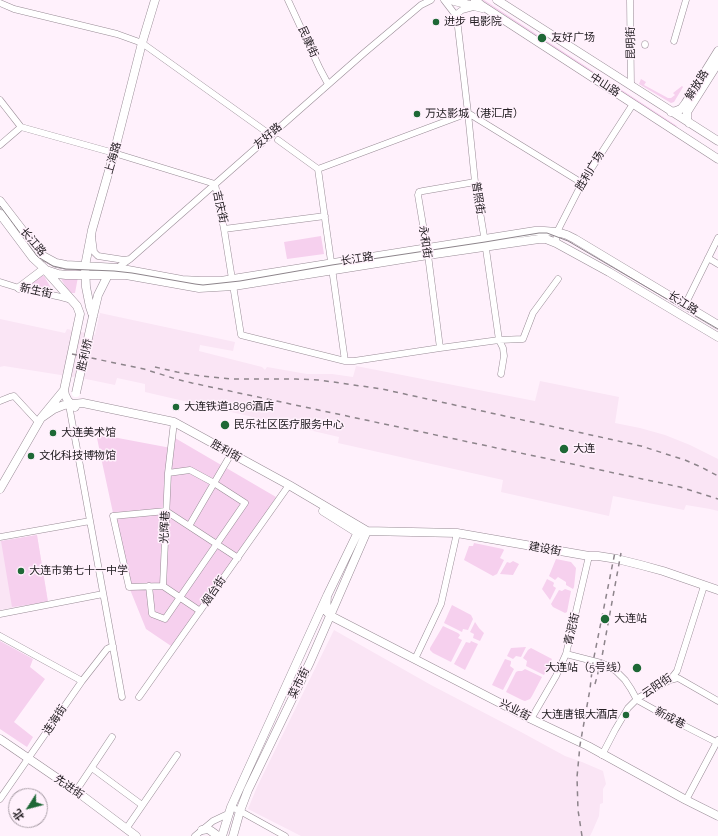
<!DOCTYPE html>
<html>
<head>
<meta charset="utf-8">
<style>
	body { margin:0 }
	#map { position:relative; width:718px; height:836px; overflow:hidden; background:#fff1fc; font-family:Raleway,"Noto Sans SC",sans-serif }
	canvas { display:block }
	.north { position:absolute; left:8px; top:788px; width:40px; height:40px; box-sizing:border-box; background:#fff1fc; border:1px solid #a89da6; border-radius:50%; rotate:234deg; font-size:11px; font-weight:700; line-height:16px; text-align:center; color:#252024 }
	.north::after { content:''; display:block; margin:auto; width:14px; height:18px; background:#1e6836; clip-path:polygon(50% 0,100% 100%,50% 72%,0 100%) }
</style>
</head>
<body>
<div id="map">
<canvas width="718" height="836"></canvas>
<div class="north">北</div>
</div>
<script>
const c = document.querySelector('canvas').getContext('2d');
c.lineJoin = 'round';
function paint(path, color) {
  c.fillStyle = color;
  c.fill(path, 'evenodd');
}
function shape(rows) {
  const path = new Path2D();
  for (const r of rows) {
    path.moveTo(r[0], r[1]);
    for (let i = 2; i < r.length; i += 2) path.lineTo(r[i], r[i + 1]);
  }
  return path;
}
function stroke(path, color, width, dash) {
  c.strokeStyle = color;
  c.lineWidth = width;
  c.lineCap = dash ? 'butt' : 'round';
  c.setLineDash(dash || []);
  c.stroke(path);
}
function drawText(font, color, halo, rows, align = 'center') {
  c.font = font + ' Raleway,"Noto Sans SC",sans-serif';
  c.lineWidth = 3;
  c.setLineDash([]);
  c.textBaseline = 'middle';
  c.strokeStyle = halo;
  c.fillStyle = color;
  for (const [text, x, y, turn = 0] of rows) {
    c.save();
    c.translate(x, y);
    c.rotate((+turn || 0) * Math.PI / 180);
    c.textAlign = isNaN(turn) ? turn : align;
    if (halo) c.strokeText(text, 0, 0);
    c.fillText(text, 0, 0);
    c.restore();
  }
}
paint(shape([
	[100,313,235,342,233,351,200,345,199,351,262,367,265,370,267,367,307,374,332,374,353,377,356,366,535,401,540,381,619,397,615,423,640,428,665,435,690,445,718,459,718,511,710,509,686,505,684,510,613,496,609,516,501,492,503,480,338,443,339,437,145,392,145,384,117,378,115,385,86,379,4,366,0,367,0,319,65,333,67,329,95,335],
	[37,535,48,602,0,610,0,541],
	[334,630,431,685,521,732,565,756,582,762,603,771,606,784,603,789,603,803,600,804,599,816,592,832,590,836,301,836,248,809,257,787]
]), '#fae5f5');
paint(shape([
	[482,0,484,0,677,126,676,127,653,113],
	[641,79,646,82,644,85,668,98,671,98,675,95,673,93,682,86,683,87,674,102,671,103,639,84],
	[321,236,324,254,287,259,284,242],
	[39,275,44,276,54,293,27,286],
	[78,277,75,293,70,293,61,279],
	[102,435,171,448,174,448,175,438,276,497,238,558,174,648,146,629,129,587,102,462,97,438],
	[37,535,48,602,12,607,1,541],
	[474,543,503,549,504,550,500,558,504,560,497,574,493,576,464,560,469,546,473,546],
	[556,559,571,562,576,568,574,587,573,589,566,585,566,582,558,577,555,580,549,576],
	[513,561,519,564,513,575,500,574,507,562,510,563],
	[547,579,553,582,554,583,553,586,556,588,550,600,542,589],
	[565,589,571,591,567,612,565,613,553,607,551,604,559,590,562,591],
	[452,605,471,615,473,619,468,630,463,629,462,632,444,623],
	[475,622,479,628,484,633,480,641,473,638,474,634,470,632],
	[443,626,458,633,460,635,458,638,462,640,451,662,433,653,430,650,430,648],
	[0,641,33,659,30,667,45,679,14,722,33,737,27,747,0,729],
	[471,641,478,644,465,670,454,664,466,642,470,643],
	[526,647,521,657,516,656,513,659,507,656,511,648],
	[531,648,552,659,544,675,526,666,527,661,523,658,528,650],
	[505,659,511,661,511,663,510,666,514,669,503,690,492,685],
	[525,669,542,677,532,696,530,699,525,701,522,700,506,692,516,672,518,671,522,671]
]), '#f6d0ee');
const minor = shape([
	[288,0,320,69,328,84],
	[444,0,454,13,457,19,468,113,475,182,485,242,499,340,503,348,504,356,501,374],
	[630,0,631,86],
	[0,3,14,9,117,34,142,43,265,131],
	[457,19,458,13,462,10,473,7],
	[674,41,686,0],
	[645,44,645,45],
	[0,100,21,127,114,153,215,184],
	[278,140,318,169],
	[0,145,21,127],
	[318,169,468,113,582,183],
	[318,169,345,361],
	[215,184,224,229,241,335,345,361,354,361,440,348,499,340,523,339,533,313,558,279],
	[224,229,325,216],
	[92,237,94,252,98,256,124,260,130,259],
	[556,243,557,232,582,183,633,104],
	[708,258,718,264],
	[117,268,130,259,364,53,421,5,431,0],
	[0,282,19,288,61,297,72,300],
	[685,305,718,238],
	[440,348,428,255,418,195,419,192,423,191,475,182],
	[0,401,10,397,14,396,38,422],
	[69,405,122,697],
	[189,526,231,454],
	[0,537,90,521],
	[149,586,152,614,165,619,245,503,214,483,190,470,168,473],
	[163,586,129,587,113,516,166,511,238,558],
	[163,586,168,473,174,422],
	[163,586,200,611],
	[0,614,103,594],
	[0,636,82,681],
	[566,654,601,663,608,666,616,671,625,680,631,689,637,700,673,720,718,743],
	[415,659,441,604,457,533],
	[670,680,678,678,718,701],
	[139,697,289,485],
	[531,719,556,676,566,654,589,556],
	[602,755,615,730,628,708,638,698,670,680,677,671,704,586],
	[92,768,142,805],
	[76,791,112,737],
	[0,799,82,681,107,649,113,646],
	[686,800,718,740],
	[231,807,240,811,285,836],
	[126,829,177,755],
	[195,836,213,821,230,813]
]);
const major = shape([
	[450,0,482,8],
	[475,0,481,5,718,159],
	[497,0,718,141],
	[671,112,676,111,681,109,685,104,718,51],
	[689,123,687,119,687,112,718,63],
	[0,201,37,249,43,256,56,263,66,265,85,266,117,268,182,280,201,281,221,281,233,279,535,231,544,231,557,232,567,235,575,239,718,325],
	[0,214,33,258,46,270,58,274,66,275,126,275,199,288,234,286,428,255,539,239,546,239,556,243,609,272,718,337],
	[19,288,44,269],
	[93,316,90,307,86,287,85,266,92,230,114,153,142,43,155,0],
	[93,316,98,295,108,275,112,272],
	[64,390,65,395,68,401,75,407],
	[41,418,54,409,64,405,83,403,174,422,289,485,367,531,457,533,589,556,598,556,617,559,641,565,663,571,718,590],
	[0,489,41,418,64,390,80,314,77,306,46,271],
	[323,511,358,533],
	[327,596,326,611,331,616,531,719,588,746,686,800,718,816],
	[0,739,76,791,136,836],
	[202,830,208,829,211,831,218,836],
	[222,836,231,807,327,596,360,528],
	[233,836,240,811,248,790,310,662,367,531]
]);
stroke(minor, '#998c96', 7);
stroke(major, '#998c96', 9);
stroke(minor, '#fff', 6);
stroke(major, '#fff', 8);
stroke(shape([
	[0,206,38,257,53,266,66,269,114,271,132,273,195,284,203,285,240,281,332,265,485,242,539,233,547,233,568,241,718,329]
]), '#8d848b', 1);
stroke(shape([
	[72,354,144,369,176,379,192,383,680,487,718,499],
	[155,367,177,372,201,376,231,379,296,379,319,380,382,389,641,446,685,460,701,467,718,476],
	[595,684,601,662,621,553],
	[582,836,578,810,577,777,580,745,590,689,593,662,615,552]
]), '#8d848b', 1.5, [5, 5]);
const majorBridge = shape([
	[76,393,93,316]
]);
stroke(majorBridge, '#998c96', 9, []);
stroke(majorBridge, '#fff', 8);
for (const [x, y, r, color] of [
	[436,22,4,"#1e6836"],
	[542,38,5,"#1e6836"],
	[417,114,4,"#1e6836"],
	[176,407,4,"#1e6836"],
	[225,425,5,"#1e6836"],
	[53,433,4,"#1e6836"],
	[564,449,5,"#1e6836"],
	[31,456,4,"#1e6836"],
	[21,571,4,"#1e6836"],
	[605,619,5,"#1e6836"],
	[637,668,5,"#1e6836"],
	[626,715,4,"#1e6836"]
]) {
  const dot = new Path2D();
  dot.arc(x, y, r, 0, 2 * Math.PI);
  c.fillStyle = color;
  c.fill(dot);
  stroke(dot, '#fff1fc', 1.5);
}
drawText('11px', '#252024', '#fff1fc', [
	["进步 电影院",444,22],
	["友好广场",551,38],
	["万达影城（港汇店）",425,114],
	["大连铁道1896酒店",184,407],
	["民乐社区医疗服务中心",234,425],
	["大连美术馆",61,433],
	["大连",573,449],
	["文化科技博物馆",39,456],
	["大连市第七十一中学",29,571],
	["大连站",614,619],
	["大连站（5号线）",628,668,"right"],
	["大连唐银大酒店",618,715,"right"]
], 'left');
drawText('11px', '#252024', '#fff1fc', [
	["民康街",308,42,66],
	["昆明街",631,43,-91],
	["中山路",605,85,33],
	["解放路",697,85,-58],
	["友好路",268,136,-41],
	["上海路",113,158,-74],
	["胜利广场",590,171,-59],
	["普照街",478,198,81],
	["吉庆街",220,207,78],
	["长江路",33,242,49],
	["永和街",425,242,81],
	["长江路",357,259,-9],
	["新生街",36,291,12],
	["长江路",683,303,32],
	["胜利桥",85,355,-77],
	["胜利街",226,451,29],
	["光辉巷",165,527,-87],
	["建设街",545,549,10],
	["烟台街",214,591,-55],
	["青泥街",572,629,-77],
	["菜市街",299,683,-64],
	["云阳街",657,686,-34],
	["兴业街",515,710,27],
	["新成巷",670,718,28],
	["连海街",55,720,-56],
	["先进街",69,787,35]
]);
</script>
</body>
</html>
